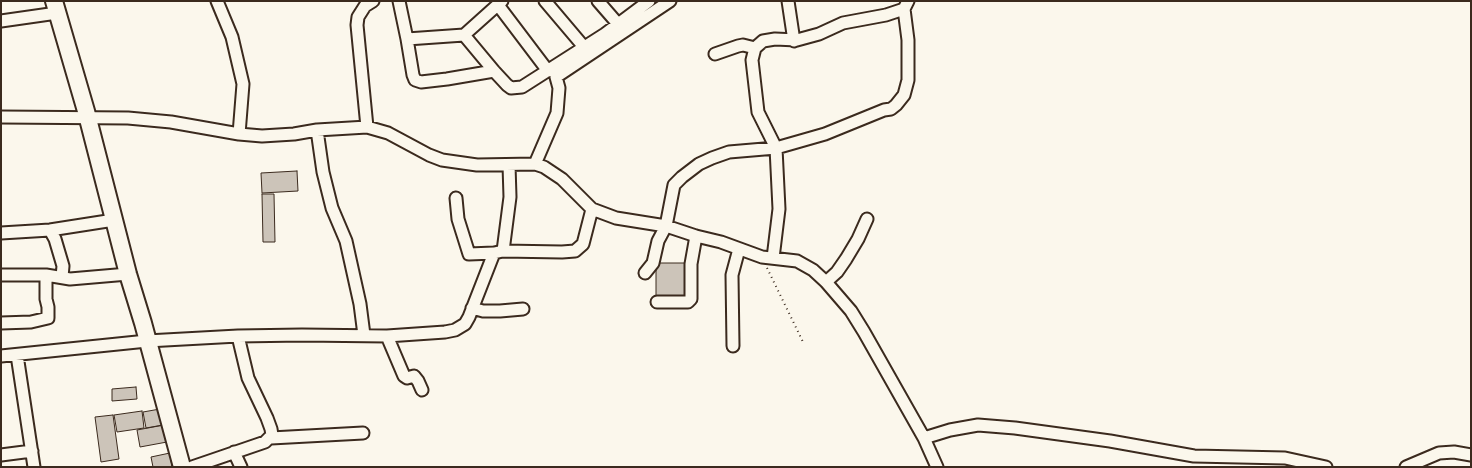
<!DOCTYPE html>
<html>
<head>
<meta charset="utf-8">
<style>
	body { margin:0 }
	#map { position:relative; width:1472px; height:468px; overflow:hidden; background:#fbf7ec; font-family:Pangolin,sans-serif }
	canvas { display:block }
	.frame { position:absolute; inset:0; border:2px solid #3b2a1e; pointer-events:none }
</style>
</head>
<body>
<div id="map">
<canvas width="1472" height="468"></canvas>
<div class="frame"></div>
</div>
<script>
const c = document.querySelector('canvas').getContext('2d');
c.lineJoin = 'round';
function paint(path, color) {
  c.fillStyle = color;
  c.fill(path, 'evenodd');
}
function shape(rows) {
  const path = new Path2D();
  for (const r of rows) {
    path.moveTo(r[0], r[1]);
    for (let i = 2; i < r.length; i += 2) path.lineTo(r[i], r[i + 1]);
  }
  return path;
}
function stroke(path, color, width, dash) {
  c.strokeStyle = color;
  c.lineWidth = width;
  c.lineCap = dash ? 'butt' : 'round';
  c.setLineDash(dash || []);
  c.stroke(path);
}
const building = shape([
	[297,171,298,191,262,193,261,173,297,171],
	[262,194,274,194,275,242,263,242,262,194],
	[656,263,690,263,690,298,656,298,656,263],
	[136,387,137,399,112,401,112,389,136,387],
	[160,409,163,425,146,428,143,412,160,409],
	[142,411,144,428,117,432,114,415,142,411],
	[113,415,119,459,101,462,95,417,113,415],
	[164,425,167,442,140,447,137,430,164,425],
	[170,453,172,467,153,467,151,457,170,453]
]);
paint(building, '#ccc4b9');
stroke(building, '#3b2a1e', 1);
const street = shape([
	[217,1,232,37,243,84,239,134],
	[399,1,407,39,413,75,415,80,421,82,447,79,494,71],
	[545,1,584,47],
	[598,1,618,24],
	[788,1,794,41],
	[498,5,548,71],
	[1,21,57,13],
	[464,35,494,71,507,85,511,88,522,87,605,34,649,1],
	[407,39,464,35,502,1],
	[715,54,738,46,743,45,755,48],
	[1,117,128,118,171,122,239,134,262,136,294,134,317,130,367,127,388,133,429,155,442,160,477,165,535,164,544,167,562,179,592,209,616,218,666,226,696,236,721,242,762,257,797,261,813,270,826,282,851,311,864,332,924,438,937,467],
	[367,127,357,25,358,17,365,6,373,1],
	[317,130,323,172,332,208,346,241,360,304,364,335],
	[535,164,557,113,559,88,556,77,670,1],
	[456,198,458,219,469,254,494,253],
	[50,230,55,239,63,266,62,277],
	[1,233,50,230,114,220],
	[503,251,510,197,509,165],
	[773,258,779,209,776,148,758,112,752,60,755,48,763,41,775,39,797,40,819,34,843,23,886,15,904,9,908,1],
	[645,273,653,263,658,241,666,226,674,185,682,177,699,164,712,158,729,152,776,148,825,134,884,110,891,109,896,105,904,95,908,80,908,40,904,9],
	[1,275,46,275,70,279,128,274],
	[826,282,837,272,846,259,858,239,867,219],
	[657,302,688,302,691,299,691,264,696,236],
	[472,308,483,311,500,311,523,309],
	[1,323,31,322,48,318,48,307,46,299,46,275],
	[387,336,404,376,407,378,414,376,418,381,422,390],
	[733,346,732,275,739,249],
	[17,355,34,467],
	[1,356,147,341,238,336,302,335,387,336,445,332,455,330,465,324,469,317,494,253,503,251,562,252,575,251,583,244,592,209],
	[271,438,363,433],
	[924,438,950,430,978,425,1015,428,1110,441,1194,456,1285,458,1326,467],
	[234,452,241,467],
	[1,455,32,451],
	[192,467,265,442,272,435,271,429,267,418,248,378,238,336],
	[1406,467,1439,453,1454,452,1471,455]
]);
const secondary = shape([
	[54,1,86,111,128,274,143,323,182,467]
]);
stroke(street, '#3b2a1e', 15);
stroke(secondary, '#3b2a1e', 20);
stroke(shape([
	[767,268,804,344]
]), '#3b2a1e', 2, [1, 4]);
stroke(street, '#fbf7ec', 11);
stroke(secondary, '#fbf7ec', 16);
</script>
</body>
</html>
